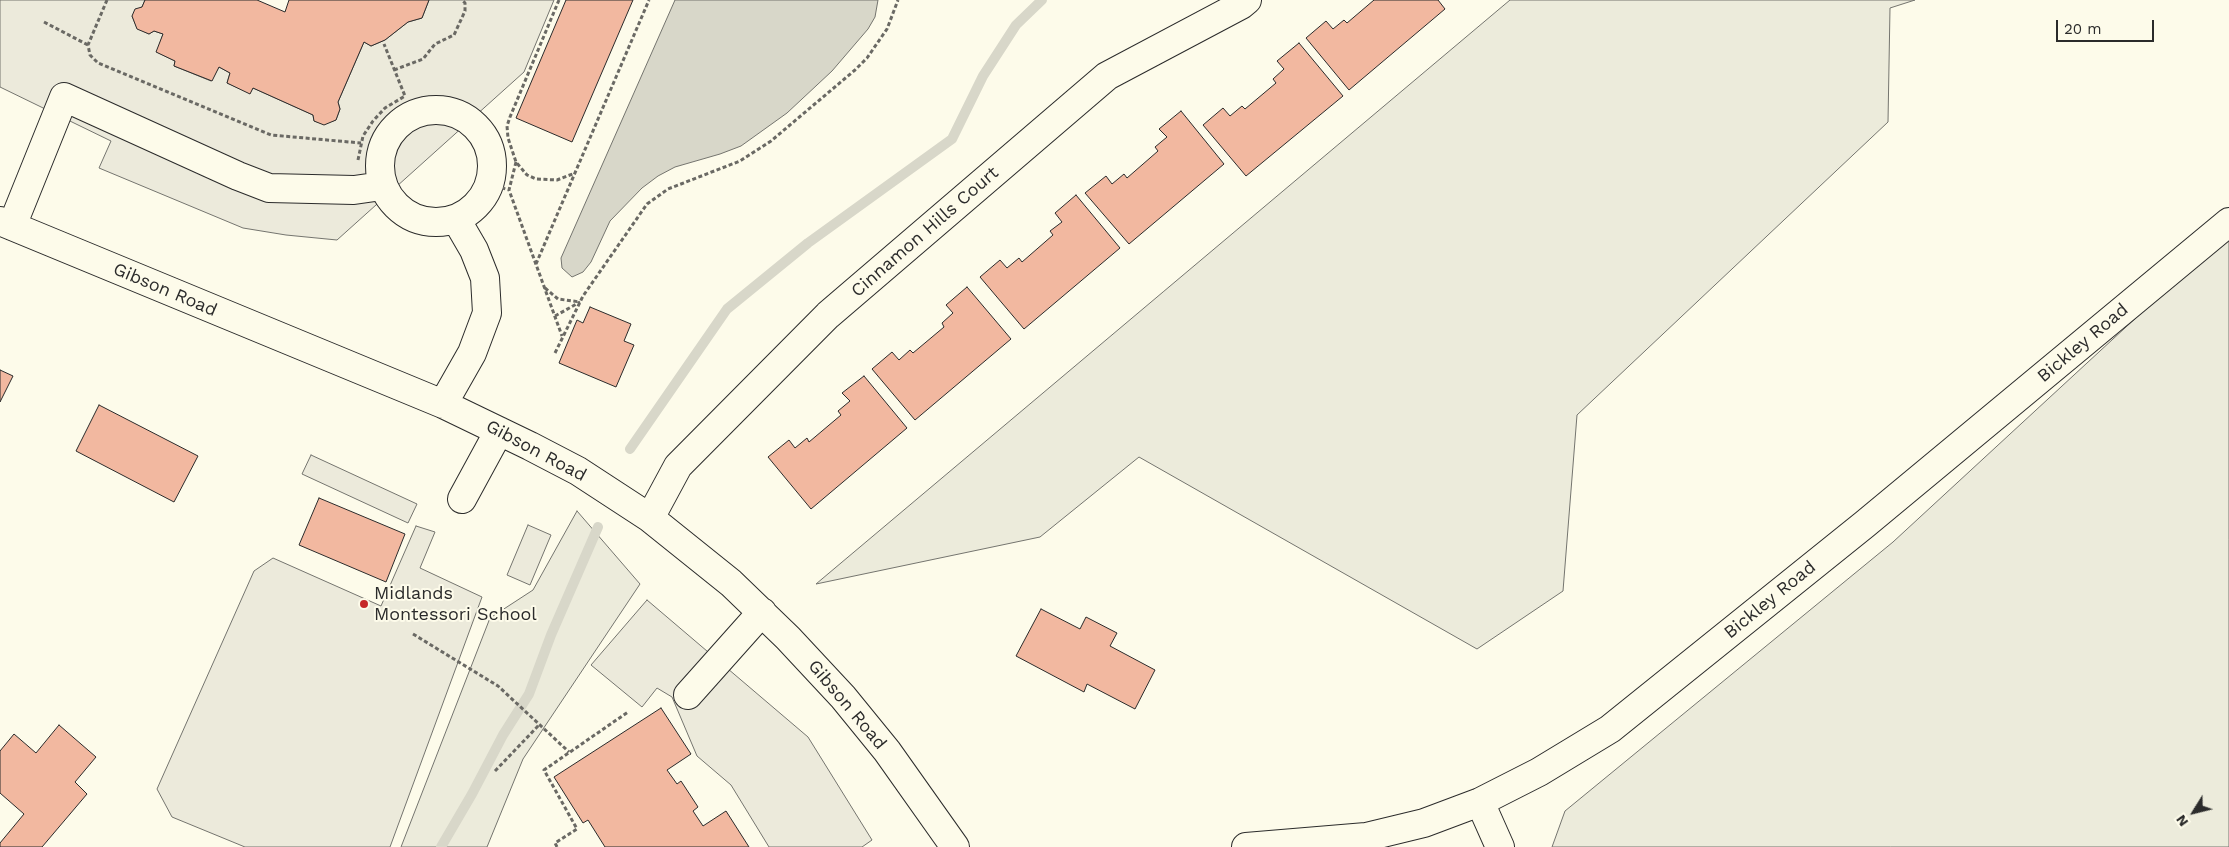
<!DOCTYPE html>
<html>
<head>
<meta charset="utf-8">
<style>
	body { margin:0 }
	#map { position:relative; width:2229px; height:847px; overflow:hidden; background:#fdfbea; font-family:"Work Sans",sans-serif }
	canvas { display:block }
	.north { position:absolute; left:2169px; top:787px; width:50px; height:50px; -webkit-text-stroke:4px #fdfbea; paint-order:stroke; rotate:234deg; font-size:14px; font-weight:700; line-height:20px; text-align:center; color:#2b2b2b }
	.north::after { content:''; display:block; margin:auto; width:18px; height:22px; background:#2b2b2b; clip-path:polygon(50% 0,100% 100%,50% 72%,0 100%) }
	.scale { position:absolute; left:2056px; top:20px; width:98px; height:22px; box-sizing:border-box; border:2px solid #2b2b2b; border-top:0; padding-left:6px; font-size:15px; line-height:18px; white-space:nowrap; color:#2b2b2b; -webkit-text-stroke:4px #fdfbea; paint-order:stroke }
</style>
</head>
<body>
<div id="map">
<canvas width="2229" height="847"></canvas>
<div class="north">N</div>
<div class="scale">20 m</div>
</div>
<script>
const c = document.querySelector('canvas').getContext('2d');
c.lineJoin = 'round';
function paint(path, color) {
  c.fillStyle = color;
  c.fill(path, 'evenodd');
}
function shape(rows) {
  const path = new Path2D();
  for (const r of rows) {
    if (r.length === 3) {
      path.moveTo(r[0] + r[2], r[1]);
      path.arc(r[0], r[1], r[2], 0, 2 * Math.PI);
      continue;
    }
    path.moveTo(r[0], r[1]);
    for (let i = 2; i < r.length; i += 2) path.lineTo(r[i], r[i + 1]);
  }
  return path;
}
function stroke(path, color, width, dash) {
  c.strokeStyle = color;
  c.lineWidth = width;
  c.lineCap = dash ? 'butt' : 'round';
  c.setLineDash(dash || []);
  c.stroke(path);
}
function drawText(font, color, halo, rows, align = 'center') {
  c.font = font + ' "Work Sans",sans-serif';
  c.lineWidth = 4;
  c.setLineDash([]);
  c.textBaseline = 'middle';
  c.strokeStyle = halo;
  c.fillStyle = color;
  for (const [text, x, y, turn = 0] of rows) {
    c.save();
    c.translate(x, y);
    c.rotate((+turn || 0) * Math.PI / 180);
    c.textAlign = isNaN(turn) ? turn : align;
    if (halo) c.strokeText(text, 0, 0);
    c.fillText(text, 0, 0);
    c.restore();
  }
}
const green = shape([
	[1510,0,1915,0,1890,8,1888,122,1577,415,1563,591,1477,649,1139,457,1040,537,816,584,1510,0],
	[2229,232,2229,847,1552,847,1565,811,1893,542,2229,232],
	[577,511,640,584,523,759,487,847,401,847,490,618,533,590,577,511]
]);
paint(green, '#ecebdb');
stroke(green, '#74746e', 1);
const parking = shape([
	[0,0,145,0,142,7,132,16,137,28,149,34,154,31,163,34,157,52,175,61,174,66,211,81,219,67,230,73,227,83,250,93,253,88,313,115,314,121,324,124,336,120,340,109,338,102,364,42,371,46,385,40,408,22,422,18,429,0,554,0,524,72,337,240,286,235,243,228,99,168,111,141,0,87,0,0],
	[311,455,417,504,408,523,302,474,311,455],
	[528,525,551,535,530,585,507,575,528,525],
	[416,526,435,532,420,568,482,597,390,847,245,847,172,817,157,789,254,571,273,558,381,606,416,526],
	[647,600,808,737,872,840,862,847,769,847,731,785,697,756,672,697,657,688,642,707,591,665,647,600]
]);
paint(parking, '#eceadb');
stroke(parking, '#74746e', 1);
const water = shape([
	[675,0,878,0,875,17,868,29,832,71,787,113,741,146,720,154,675,167,658,176,642,188,610,221,591,262,583,272,572,277,562,268,561,258,675,0]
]);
paint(water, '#d8d7c9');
stroke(water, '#74746e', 1);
stroke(shape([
	[630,449,727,309,808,243,952,139,983,76,1016,25,1042,0],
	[441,847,472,794,503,735,529,694,551,635,598,527]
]), '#d8d7c9', 10);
const building = shape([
	[145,0,257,0,285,12,289,0,429,0,422,18,408,22,385,40,371,46,364,42,338,102,340,109,336,120,324,125,314,121,313,115,253,88,250,94,227,83,230,73,219,67,212,81,174,66,175,61,156,52,163,34,154,31,149,34,137,29,132,16,135,9,142,7,145,0],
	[566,0,633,0,572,142,516,118,566,0],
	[1374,0,1438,0,1445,9,1349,90,1306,38,1326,21,1333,29,1344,20,1347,23,1374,0],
	[1299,43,1343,96,1246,176,1203,125,1223,108,1230,116,1242,106,1245,109,1276,83,1273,79,1284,69,1277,61,1299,43],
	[1181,111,1224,164,1129,244,1085,193,1106,176,1112,184,1124,174,1127,178,1158,151,1155,147,1167,137,1159,129,1181,111],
	[1076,195,1120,248,1024,329,980,277,1000,260,1007,268,1019,258,1022,262,1053,235,1050,231,1062,222,1055,213,1076,195],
	[967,287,1011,339,915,420,872,369,892,352,899,360,910,350,913,353,944,327,942,323,953,313,946,305,967,287],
	[590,307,631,324,624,341,634,345,616,387,559,363,577,320,583,323,590,307],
	[0,370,13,376,0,402,0,370],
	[864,376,907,428,811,509,768,457,789,440,795,448,807,438,809,442,841,415,838,411,850,401,842,393,864,376],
	[99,405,198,456,174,502,76,451,99,405],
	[319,498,405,534,386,582,299,545,319,498],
	[1041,609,1080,629,1086,617,1117,633,1110,646,1155,670,1135,709,1087,684,1084,692,1016,656,1041,609],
	[661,708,691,754,667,770,677,784,681,781,698,807,693,811,703,826,726,811,749,847,605,847,588,820,583,823,554,777,661,708],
	[59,725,96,757,75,782,87,794,42,847,0,847,0,843,24,814,0,793,0,751,14,734,36,753,59,725]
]);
paint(building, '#f2b8a0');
stroke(building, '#2b2b2b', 1);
const minor = shape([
	[436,166,56],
	[0,221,443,404,530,446,578,471,650,518,731,583,788,638,843,697,887,751,955,847],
	[12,226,64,97,238,176,269,188,354,190,382,186],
	[443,404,472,353,487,313,485,278,474,250,456,219],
	[462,499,499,431],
	[650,518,678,466,828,315,1107,76,1241,5,1247,0],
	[688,695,762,612],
	[1480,802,1500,847],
	[1246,847,1366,837,1424,823,1480,802,1539,772,1610,729,1865,524,2229,222]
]);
stroke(minor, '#2b2b2b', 30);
stroke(shape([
	[107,0,88,45,90,55,98,63,271,135,361,143],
	[559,0,510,117,507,126,508,138,516,162,527,175,536,179,557,180,575,173],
	[44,22,88,45],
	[394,70,423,59,435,44,454,35,465,11,465,3,462,0],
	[358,160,363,136,373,121,385,108,405,96,384,44],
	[516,162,509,190,562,336],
	[489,184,509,190],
	[536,264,649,0],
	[545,288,558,299,580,302],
	[555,316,580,302],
	[555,353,583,296,647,204,668,189,740,161,771,141,855,70,867,58,887,29,898,0],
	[413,634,498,686,569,752],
	[495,771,539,725],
	[557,847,555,843,577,829,544,770,628,712]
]), '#6a6964', 3, [4, 2.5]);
stroke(minor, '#fdfbea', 28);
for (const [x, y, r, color] of [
	[364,604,5,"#c62828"]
]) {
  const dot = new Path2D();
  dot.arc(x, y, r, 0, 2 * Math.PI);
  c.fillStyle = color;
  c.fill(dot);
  stroke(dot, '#fdfbea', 2);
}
drawText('18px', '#2b2b2b', '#fdfbea', [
	["Cinnamon Hills Court",925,232,-41],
	["Gibson Road",165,290,23],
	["Bickley Road",2083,343,-40],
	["Gibson Road",536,451,28],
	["Bickley Road",1770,600,-39],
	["Gibson Road",847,705,50]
]);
drawText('18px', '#2b2b2b', '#fdfbea', [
	["Midlands",374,594],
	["Montessori School",374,615]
], 'left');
</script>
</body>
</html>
